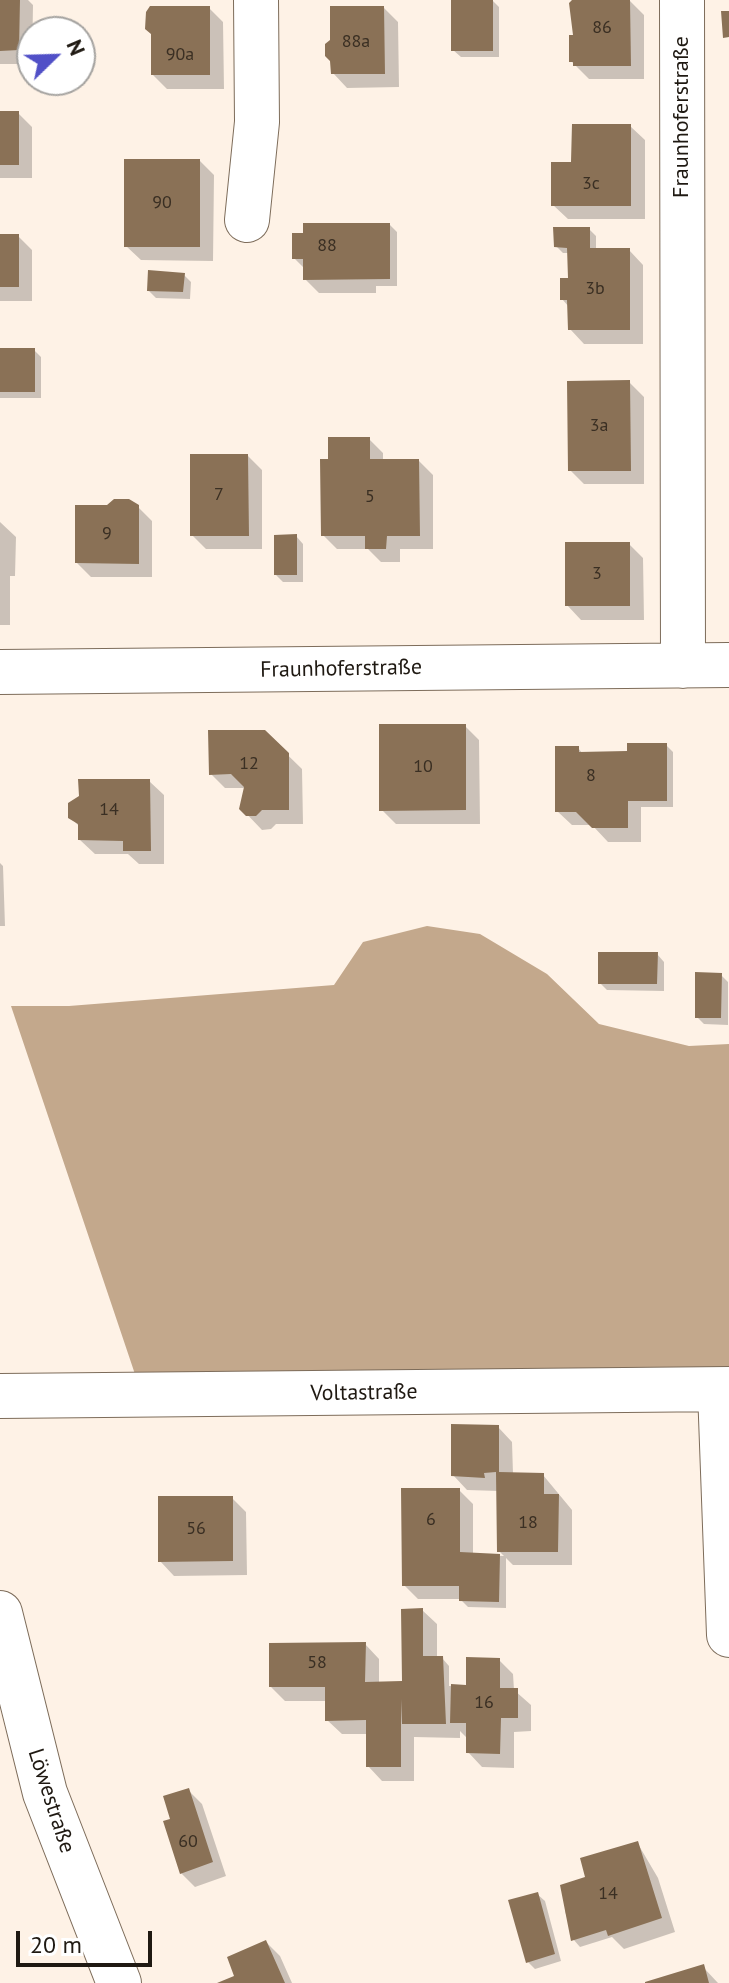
<!DOCTYPE html>
<html>
<head>
<meta charset="utf-8">
<style>
	body { margin:0 }
	#map { position:relative; width:729px; height:1983px; overflow:hidden; background:#fef2e6; font-family:"PT Sans",sans-serif }
	canvas { display:block }
	.north { position:absolute; left:16px; top:16px; width:80px; height:80px; box-sizing:border-box; background:#fff; border:2px solid #a5a3a0; border-radius:50%; rotate:67deg; font-size:22px; font-weight:700; line-height:32px; text-align:center; color:#1f1912 }
	.north::after { content:''; display:block; margin:auto; width:28px; height:36px; background:#5150c7; clip-path:polygon(50% 0,100% 100%,50% 72%,0 100%) }
	.scale { position:absolute; left:16px; top:1931px; width:136px; height:36px; box-sizing:border-box; border:4px solid #1f1912; border-top:0; padding-left:10px; font-size:24px; line-height:28px; white-space:nowrap; color:#1f1912; -webkit-text-stroke:6px #fff; paint-order:stroke }
</style>
</head>
<body>
<div id="map">
<canvas width="729" height="1983"></canvas>
<div class="north">N</div>
<div class="scale">20 m</div>
</div>
<script>
const c = document.querySelector('canvas').getContext('2d');
c.lineJoin = 'round';
function paint(path, color) {
  c.fillStyle = color;
  c.fill(path, 'evenodd');
}
function shape(rows) {
  const path = new Path2D();
  for (const r of rows) {
    path.moveTo(r[0], r[1]);
    for (let i = 2; i < r.length; i += 2) path.lineTo(r[i], r[i + 1]);
  }
  return path;
}
function stroke(path, color, width, dash) {
  c.strokeStyle = color;
  c.lineWidth = width;
  c.lineCap = dash ? 'butt' : 'round';
  c.setLineDash(dash || []);
  c.stroke(path);
}
function drawText(font, color, halo, rows, align = 'center') {
  c.font = font + ' "PT Sans",sans-serif';
  c.lineWidth = 6;
  c.setLineDash([]);
  c.textBaseline = 'middle';
  c.strokeStyle = halo;
  c.fillStyle = color;
  for (const [text, x, y, turn = 0] of rows) {
    c.save();
    c.translate(x, y);
    c.rotate((+turn || 0) * Math.PI / 180);
    c.textAlign = isNaN(turn) ? turn : align;
    if (halo) c.strokeText(text, 0, 0);
    c.fillText(text, 0, 0);
    c.restore();
  }
}
paint(shape([
	[427,926,480,934,547,974,599,1024,689,1046,729,1044,729,1384,140,1389,11,1006,69,1006,334,985,363,942]
]), '#c3a88c');
paint(shape([
	[0,0,28,0,33,5,32,64,0,64],
	[453,0,492,0,499,7,499,57,461,57,453,50],
	[630,1,644,15,644,79,589,79,571,61],
	[209,8,223,22,224,89,167,89,153,75],
	[384,8,398,22,399,87,347,88,333,73],
	[0,113,18,113,32,127,32,178,0,178],
	[630,126,645,140,645,219,568,219,553,205,573,164],
	[200,161,214,175,213,261,141,260,126,246],
	[390,225,397,232,397,286,376,286,376,293,319,293,305,279,305,269,294,258],
	[589,229,596,236,596,250,629,250,643,265,643,344,584,344,570,329,569,307,562,299,570,280,570,253,563,253,556,246],
	[0,236,18,236,32,250,32,301,0,301],
	[184,275,191,282,190,299,156,298,149,291],
	[0,350,34,350,41,357,41,398,0,398],
	[629,382,644,397,644,484,584,484,570,470],
	[369,439,383,453,383,461,419,461,433,475,433,549,400,549,400,562,381,562,368,549,337,549,323,535,330,461],
	[248,456,262,470,262,549,206,549,192,535],
	[138,507,152,521,152,577,91,577,77,563],
	[0,522,16,537,15,576,10,576,10,625,0,625],
	[296,536,303,544,303,582,283,582,276,575],
	[629,544,643,558,644,620,581,620,567,605],
	[465,726,479,740,480,824,396,824,382,810],
	[264,732,302,769,303,824,276,824,271,829,262,830,241,808,245,788,225,788,211,774],
	[666,745,673,752,673,807,641,807,641,842,608,842,592,825,572,825,557,811,578,748,583,754,629,753],
	[149,781,164,795,164,864,139,864,128,854,95,854,80,840,80,827,70,817],
	[0,863,3,866,5,926,0,926],
	[657,954,664,962,664,991,607,990,600,983],
	[721,975,728,982,728,1025,704,1024,697,1017],
	[498,1427,512,1442,513,1474,543,1475,572,1510,572,1565,513,1565,506,1558,506,1608,468,1607,460,1599,418,1599,404,1585,459,1490,473,1504,473,1555,504,1556,499,1551,499,1491,467,1490,453,1475],
	[232,1498,246,1512,247,1575,174,1576,160,1561],
	[422,1610,437,1624,437,1659,442,1658,449,1666,449,1686,468,1687,499,1660,513,1674,514,1690,531,1705,531,1731,514,1732,514,1768,482,1767,468,1752,466,1737,460,1731,460,1738,414,1737,414,1781,382,1781,368,1766,368,1734,342,1734,327,1720,327,1701,285,1701,271,1687,365,1644,379,1659,379,1684,404,1683],
	[188,1790,202,1804,226,1876,195,1887,181,1873],
	[638,1844,658,1878,675,1932,624,1949,612,1937,580,1947,573,1939,565,1911],
	[537,1894,545,1901,561,1961,535,1969,528,1962],
	[266,1942,280,1956,292,1983,222,1983,237,1977],
	[703,1967,718,1983,649,1983]
]), '#0003');
paint(shape([
	[0,0,20,0,19,50,0,51],
	[451,0,493,0,493,51,451,51],
	[572,0,630,0,631,66,573,66,573,62,569,62,569,35,573,35,569,3],
	[210,6,210,75,151,75,151,34,145,29,146,12,150,6],
	[330,6,384,6,385,74,331,74,330,61,325,56,325,44,330,40],
	[721,11,729,11,729,37,723,38],
	[0,111,19,111,19,165,0,165],
	[572,124,631,124,631,206,551,206,551,162,571,162],
	[124,159,200,159,200,247,124,247],
	[303,223,390,223,390,279,303,280,303,259,292,259,292,233,303,233],
	[553,227,590,227,590,248,630,248,630,330,568,330,567,300,560,300,560,278,568,278,567,248,554,247],
	[0,234,19,234,19,287,0,287],
	[148,270,185,273,183,292,147,291],
	[0,348,35,348,35,392,0,392],
	[630,380,631,471,568,471,567,381],
	[328,437,370,437,370,459,419,459,420,536,387,536,386,549,365,549,365,536,321,536,320,459,328,459],
	[190,454,248,454,249,536,190,536],
	[114,499,129,499,139,505,139,564,75,563,75,505,107,505],
	[297,534,297,575,274,575,274,535],
	[565,542,630,542,630,606,565,606],
	[379,724,466,724,466,810,379,811],
	[208,730,265,730,289,753,289,810,262,810,256,816,246,816,239,809,244,787,231,774,209,775],
	[627,743,667,743,667,801,628,801,628,828,592,828,576,812,555,812,555,746,579,746,579,752,627,751],
	[78,779,150,779,151,851,123,851,123,841,78,840,78,824,68,818,68,803,79,796],
	[598,952,658,952,657,984,598,984],
	[695,972,722,973,721,1018,695,1018],
	[451,1424,499,1425,499,1472,544,1473,544,1494,559,1494,558,1552,497,1552,496,1472,484,1473,485,1478,451,1476],
	[401,1488,460,1488,460,1552,500,1554,499,1602,459,1601,459,1586,402,1586],
	[158,1496,233,1496,233,1561,158,1562],
	[423,1608,423,1656,443,1656,446,1724,402,1724,401,1699,401,1767,366,1767,366,1720,325,1721,325,1687,269,1687,269,1643,366,1642,365,1682,402,1681,401,1609],
	[466,1657,500,1658,500,1688,518,1688,518,1718,501,1718,500,1754,466,1753,466,1723,450,1723,451,1684,466,1685],
	[189,1788,213,1862,180,1874,163,1821,170,1819,163,1796],
	[638,1841,662,1918,608,1936,606,1930,571,1941,560,1885,585,1877,580,1858],
	[538,1892,555,1954,526,1963,508,1900],
	[266,1940,285,1983,217,1983,234,1976,227,1957],
	[704,1964,709,1983,645,1983,645,1982]
]), '#8a7156');
const minor = shape([
	[682,0,683,666],
	[247,220,257,122,256,0],
	[0,672,729,665],
	[720,1390,729,1635],
	[0,1396,729,1389],
	[0,1613,45,1793,119,1983]
]);
stroke(minor, '#7d6c5a', 46);
stroke(minor, '#fff', 44);
drawText('18px', '#3a2f23', null, [
	["86",602,28],
	["88a",356,42],
	["90a",180,55],
	["3c",591,184],
	["90",162,203],
	["88",327,246],
	["3b",595,289],
	["3a",599,426],
	["7",219,495],
	["5",370,497],
	["9",107,534],
	["3",597,574],
	["12",249,764],
	["10",423,767],
	["8",591,776],
	["14",109,810],
	["6",431,1520],
	["18",528,1523],
	["56",196,1529],
	["58",317,1663],
	["16",484,1703],
	["60",188,1842],
	["14",608,1894]
]);
drawText('22px', '#1f1912', '#fff', [
	["Fraunhoferstraße",682,117,-90],
	["Fraunhoferstraße",341,669,-1],
	["Voltastraße",364,1393,-1],
	["Löwestraße",51,1801,72]
]);
</script>
</body>
</html>
